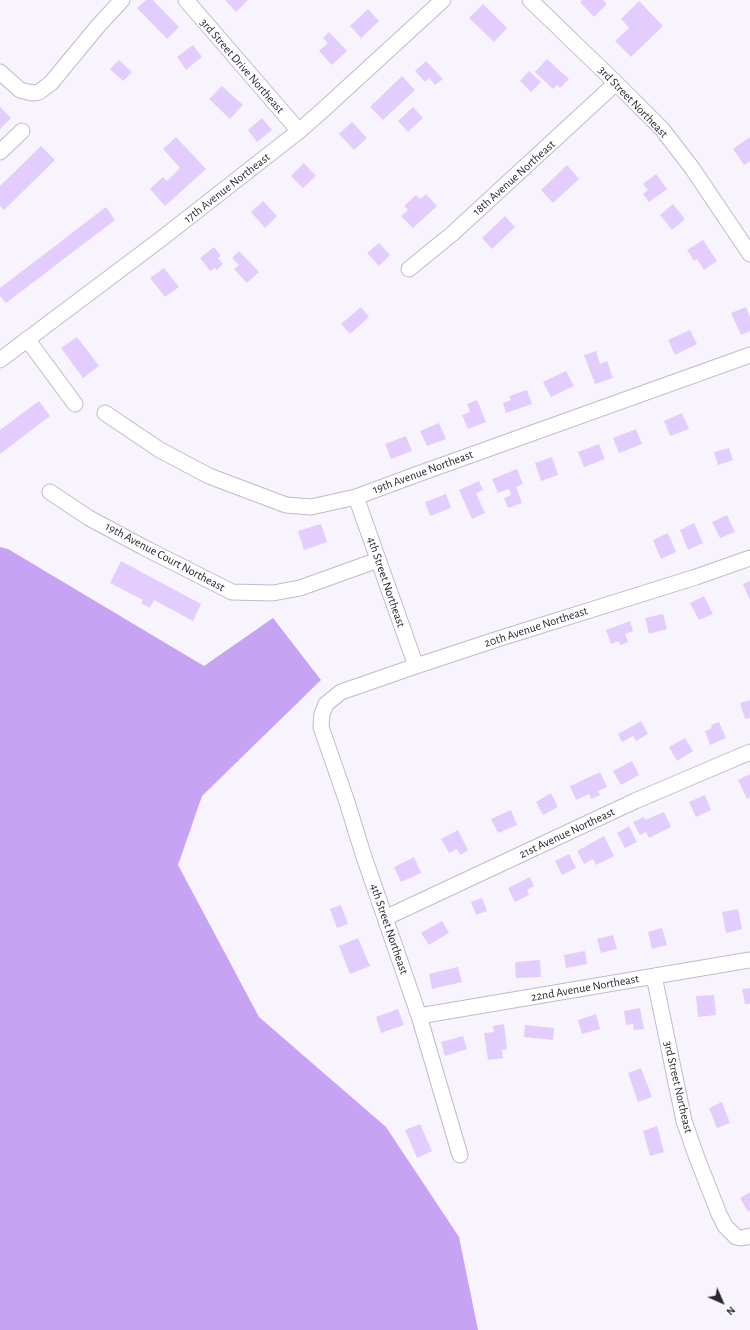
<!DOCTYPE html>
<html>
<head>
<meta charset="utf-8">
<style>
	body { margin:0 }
	#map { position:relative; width:750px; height:1330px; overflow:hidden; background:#f8f4fe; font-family:"Alegreya Sans",sans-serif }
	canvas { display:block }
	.north { position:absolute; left:702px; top:1282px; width:40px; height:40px; -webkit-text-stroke:3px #fff; paint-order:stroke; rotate:135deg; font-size:11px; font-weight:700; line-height:16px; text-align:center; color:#29262f }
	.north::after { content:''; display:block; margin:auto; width:14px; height:18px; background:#29262f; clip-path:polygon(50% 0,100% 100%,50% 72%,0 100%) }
</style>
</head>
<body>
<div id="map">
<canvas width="750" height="1330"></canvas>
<div class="north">N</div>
</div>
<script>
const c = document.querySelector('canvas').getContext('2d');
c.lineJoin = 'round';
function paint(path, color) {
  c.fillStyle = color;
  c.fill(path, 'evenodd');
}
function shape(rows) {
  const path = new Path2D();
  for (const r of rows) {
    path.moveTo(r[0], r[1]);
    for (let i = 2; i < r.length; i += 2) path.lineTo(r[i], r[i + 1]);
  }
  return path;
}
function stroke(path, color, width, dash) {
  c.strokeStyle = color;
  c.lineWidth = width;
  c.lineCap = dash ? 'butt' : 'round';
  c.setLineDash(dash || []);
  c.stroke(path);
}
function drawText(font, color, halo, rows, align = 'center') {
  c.font = font + ' "Alegreya Sans",sans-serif';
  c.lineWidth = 3;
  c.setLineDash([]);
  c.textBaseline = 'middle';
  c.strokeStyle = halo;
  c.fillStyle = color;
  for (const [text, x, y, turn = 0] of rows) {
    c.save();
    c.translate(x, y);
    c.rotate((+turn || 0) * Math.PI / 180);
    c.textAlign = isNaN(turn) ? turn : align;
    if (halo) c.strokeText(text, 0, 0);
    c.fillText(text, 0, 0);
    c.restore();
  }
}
paint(shape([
	[0,547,8,549,204,666,273,618,321,680,202,796,178,865,259,1017,386,1127,459,1237,478,1330,0,1330]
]), '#c7a3f3');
paint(shape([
	[146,0,153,0,179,27,167,39,137,8],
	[225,0,248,0,236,12],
	[582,0,603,0,607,4,594,17,580,2],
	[639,1,663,26,631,57,615,41,629,28,621,19],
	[483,4,507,28,494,42,469,18],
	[368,9,379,21,361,38,350,26],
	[329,32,347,51,332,65,319,51,328,43,323,38],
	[193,45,202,57,186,70,177,57],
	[547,59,569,79,560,88,557,85,553,89,535,72],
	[119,60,132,72,123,81,110,69],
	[426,61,443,79,435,85,429,78,425,82,415,71],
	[529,71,541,82,531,92,520,81],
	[402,76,415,90,383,120,370,107],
	[222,86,243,105,230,119,209,99],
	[0,107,11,118,0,129],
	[413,107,423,118,408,132,398,121],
	[262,118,272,130,257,142,248,130],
	[352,122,367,138,354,150,339,134],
	[176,137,206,169,165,206,150,189,163,177,167,181,180,168,163,149],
	[750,137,750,161,744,165,733,149],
	[41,146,55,160,4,210,0,206,0,186],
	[304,163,316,176,303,188,291,176],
	[567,165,579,179,553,203,541,190],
	[656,174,667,189,649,202,643,194,648,190,643,184],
	[426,194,437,206,413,228,401,216,408,210,404,206,416,195,420,199],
	[263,201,277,216,265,228,251,212],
	[673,204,685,219,672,230,660,215],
	[106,207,115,220,6,303,0,296,0,288],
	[505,216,515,227,492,249,482,238],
	[703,240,717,261,704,270,697,259,694,261,687,250],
	[379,243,390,255,379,266,367,253],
	[214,247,221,256,218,258,223,264,217,270,215,268,210,271,200,258],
	[239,251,259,272,247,283,234,269,239,265,232,258],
	[164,268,179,287,165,297,150,278],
	[361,307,369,317,350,334,341,324],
	[746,307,750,317,750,331,741,335,731,313],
	[690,330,697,344,675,355,668,340],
	[77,337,99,366,83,378,61,348],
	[596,351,600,364,607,361,613,378,595,384,584,355],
	[566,371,574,386,551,397,543,382],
	[527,390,532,404,506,413,503,403,511,400,509,396],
	[477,400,486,422,468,429,462,415,470,412,467,404],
	[39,401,50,416,0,454,0,430],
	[682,413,689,429,670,436,664,421],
	[439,423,446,439,427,446,420,431],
	[636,429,642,444,619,453,613,438],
	[406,436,412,451,391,459,385,444],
	[599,444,605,459,584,467,578,452],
	[729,448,733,460,718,465,714,452],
	[552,457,558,475,541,481,535,463],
	[517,469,523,484,516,487,522,503,508,508,504,498,511,495,509,489,498,493,492,479],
	[479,481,483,490,476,493,485,513,472,519,459,490],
	[446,494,451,508,430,516,425,502],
	[727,515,735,532,720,538,712,522],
	[694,523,703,543,688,550,680,530],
	[321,524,327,542,304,550,298,531],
	[668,533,676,552,661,559,653,540],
	[121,561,201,604,193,621,154,600,150,608,141,603,143,600,110,583],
	[750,581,750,600,743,584],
	[704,596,713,614,699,620,690,603],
	[663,614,667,629,649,634,645,618],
	[630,621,633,631,625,634,628,642,620,645,619,641,611,644,606,630],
	[750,700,750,718,745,719,740,703],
	[641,721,648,734,636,741,633,736,622,742,618,734],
	[719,722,726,738,710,745,705,731,712,728,711,725],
	[685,738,693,751,677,761,669,747],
	[632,761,639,775,621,785,613,771],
	[600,772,607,787,598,791,600,795,591,799,589,794,576,800,570,786],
	[750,774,750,797,747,799,738,780],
	[551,793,558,807,543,815,536,802],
	[705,795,711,810,696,817,689,802],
	[511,810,517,825,498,833,491,819],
	[664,812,671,827,649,838,646,832,640,835,633,822,644,817,645,820],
	[629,826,637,842,625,848,617,833],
	[458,830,468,850,460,855,457,849,449,853,441,839],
	[604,836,614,856,596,865,593,859,584,864,577,851],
	[569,854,576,868,562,875,555,861],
	[414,857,421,873,401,882,394,867],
	[530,877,534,886,527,890,529,895,515,902,508,888],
	[482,898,487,911,476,915,471,902],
	[341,905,348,924,337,928,330,909],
	[738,909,742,929,726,933,722,912],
	[442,921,449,933,429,945,421,933],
	[662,928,667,945,652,949,648,932],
	[613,935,617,949,601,953,597,939],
	[358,938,370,966,350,974,339,946],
	[585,951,587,964,566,968,564,955],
	[540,960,541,977,516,978,515,962],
	[458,967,462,982,432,989,429,974],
	[750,988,750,1004,745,1004,742,989],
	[714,995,716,1015,698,1017,696,996],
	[640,1008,644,1029,634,1030,633,1024,626,1025,624,1011],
	[398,1009,404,1025,381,1033,376,1017],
	[596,1014,600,1029,582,1034,578,1020],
	[504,1024,507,1049,502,1050,503,1058,488,1060,484,1033,494,1032,493,1026],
	[525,1025,554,1028,553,1040,524,1037],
	[463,1036,467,1049,445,1056,441,1042],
	[641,1068,652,1097,638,1102,628,1073],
	[722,1102,730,1123,717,1128,709,1108],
	[420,1124,432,1151,417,1158,405,1130],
	[657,1126,664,1152,650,1156,643,1131],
	[750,1192,750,1210,748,1212,740,1198]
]), '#e2cdfe');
const minor = shape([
	[186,0,299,131],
	[530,0,616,83,662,129,692,168,750,254],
	[0,72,20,90,32,93,39,92,51,83,98,26,122,0],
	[0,152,22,131],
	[409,269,452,234,616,83],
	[27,339,75,404],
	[0,360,161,239,299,131,324,109,443,0],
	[105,413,160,450,209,476,286,505,311,507,356,497,418,474,750,355],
	[50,492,89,518,143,547,232,592,273,593,300,588,378,560],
	[356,497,416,666],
	[385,918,635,801,750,752],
	[654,976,684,1121,697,1158,719,1214,725,1226,736,1237,741,1238,750,1236],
	[419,1016,750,960],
	[460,1155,419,1016,363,854,347,802,321,727,322,714,326,704,341,692,416,666,501,638,696,577,750,558]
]);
stroke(minor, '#c2b8d0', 17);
stroke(minor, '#fff', 15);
drawText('12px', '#29262f', '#fff', [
	["3rd Street Drive Northeast",242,66,49],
	["3rd Street Northeast",633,102,46],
	["18th Avenue Northeast",514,178,-42],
	["17th Avenue Northeast",227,188,-38],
	["19th Avenue Northeast",423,472,-20],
	["19th Avenue Court Northeast",165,557,28],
	["4th Street Northeast",386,582,71],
	["20th Avenue Northeast",536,627,-18],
	["21st Avenue Northeast",567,833,-25],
	["4th Street Northeast",389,929,71],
	["22nd Avenue Northeast",585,988,-10],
	["3rd Street Northeast",678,1087,77]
]);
</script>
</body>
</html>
